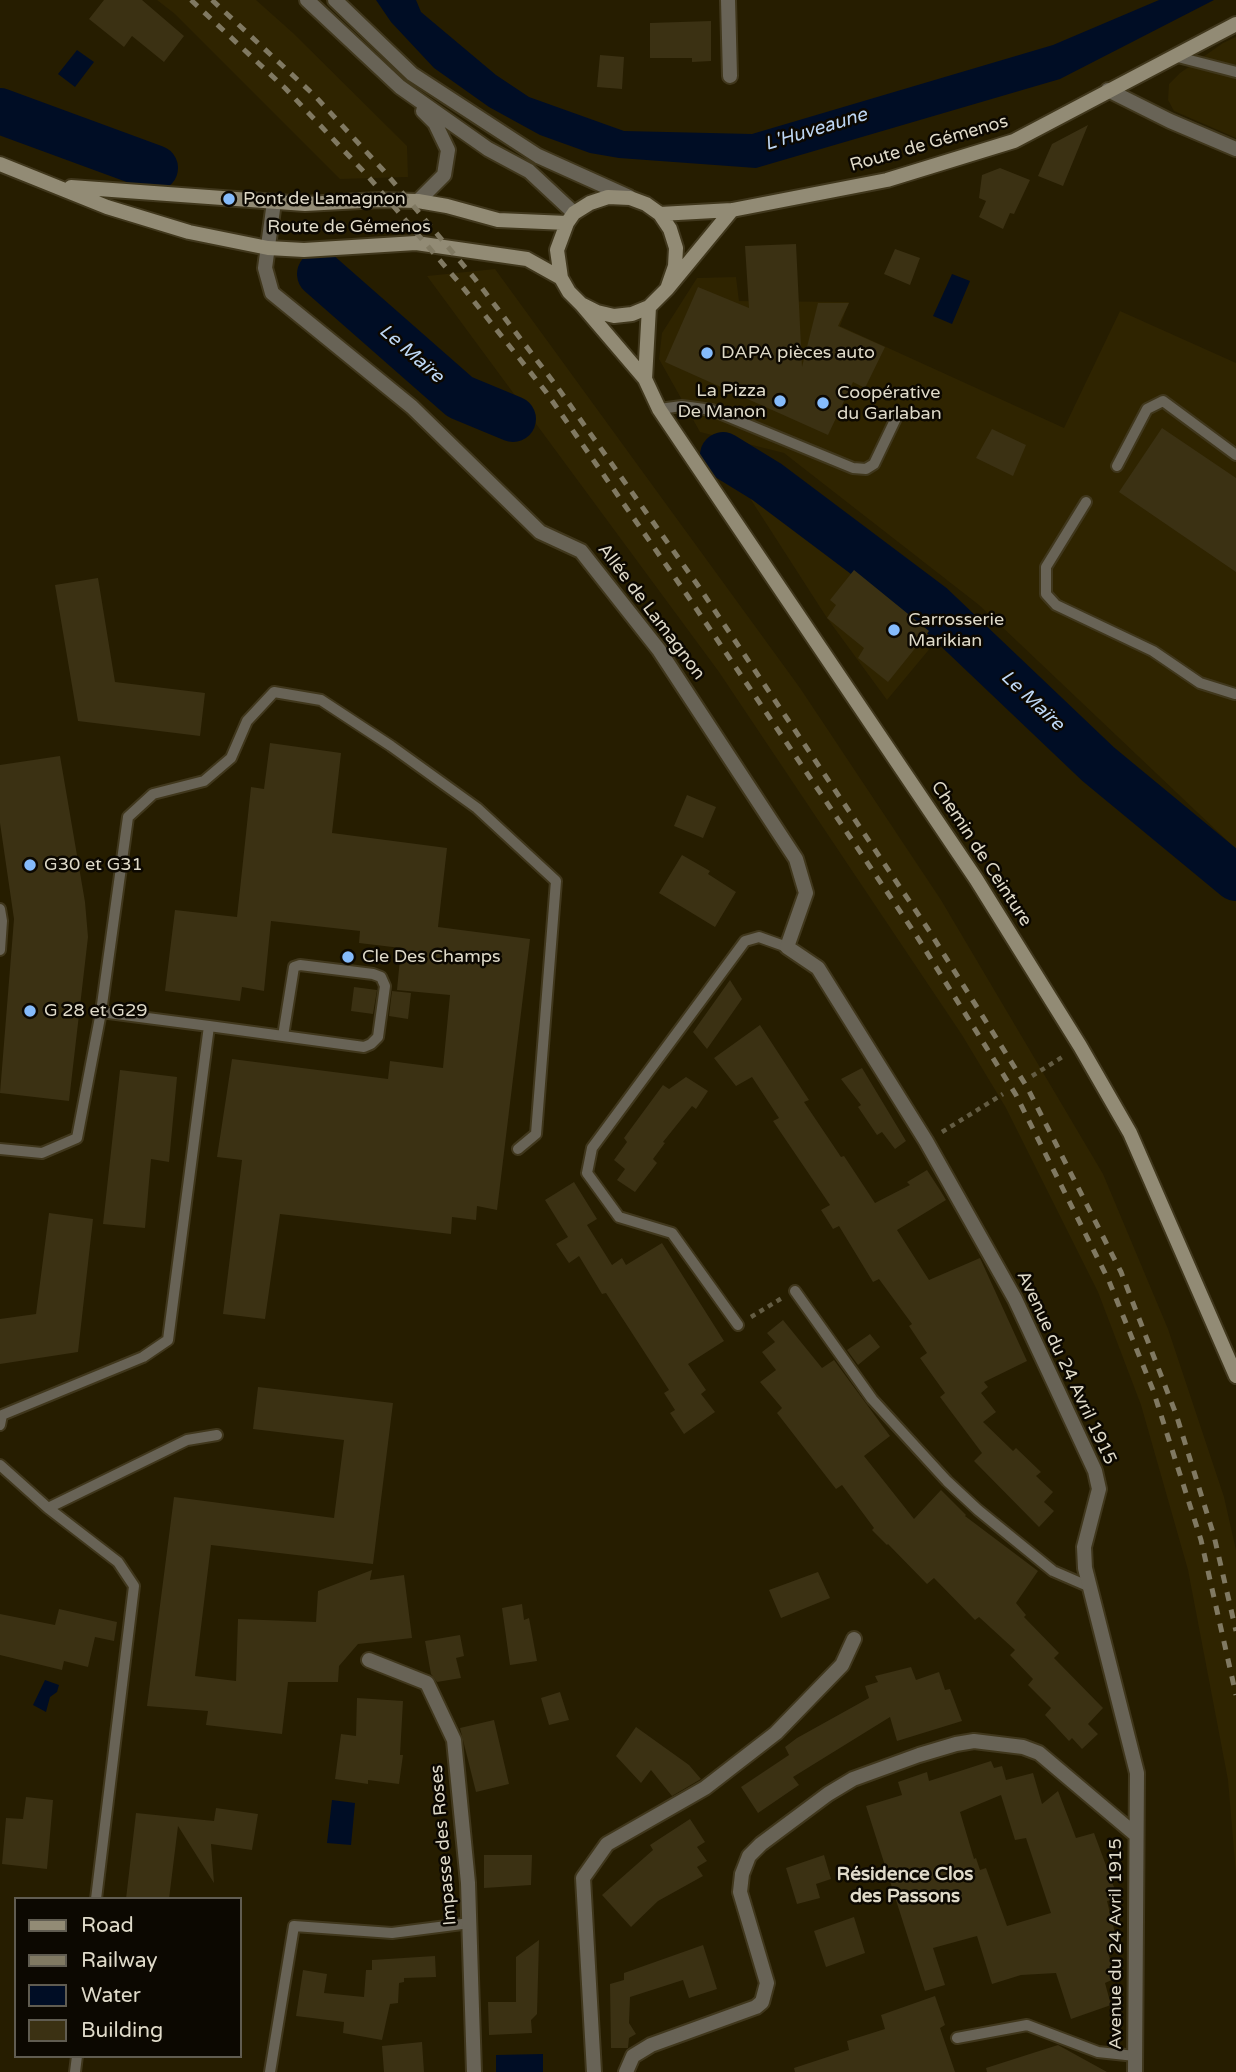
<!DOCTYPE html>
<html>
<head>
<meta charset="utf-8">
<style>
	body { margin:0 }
	#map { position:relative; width:1236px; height:2072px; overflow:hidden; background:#261d00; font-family:"Varela Round",sans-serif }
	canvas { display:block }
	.legend { position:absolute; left:14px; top:1897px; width:228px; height:161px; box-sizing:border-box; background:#0c0801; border:2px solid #605c51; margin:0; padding:9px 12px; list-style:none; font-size:21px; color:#dfdac9 }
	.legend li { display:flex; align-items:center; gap:14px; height:35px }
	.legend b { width:35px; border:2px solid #605c51 }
</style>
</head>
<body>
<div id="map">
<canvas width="1236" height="2072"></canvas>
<ul class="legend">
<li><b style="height:9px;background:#928b75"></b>Road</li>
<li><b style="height:9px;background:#807962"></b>Railway</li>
<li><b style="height:19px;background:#000d25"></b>Water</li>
<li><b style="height:19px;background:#3b3113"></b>Building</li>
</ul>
</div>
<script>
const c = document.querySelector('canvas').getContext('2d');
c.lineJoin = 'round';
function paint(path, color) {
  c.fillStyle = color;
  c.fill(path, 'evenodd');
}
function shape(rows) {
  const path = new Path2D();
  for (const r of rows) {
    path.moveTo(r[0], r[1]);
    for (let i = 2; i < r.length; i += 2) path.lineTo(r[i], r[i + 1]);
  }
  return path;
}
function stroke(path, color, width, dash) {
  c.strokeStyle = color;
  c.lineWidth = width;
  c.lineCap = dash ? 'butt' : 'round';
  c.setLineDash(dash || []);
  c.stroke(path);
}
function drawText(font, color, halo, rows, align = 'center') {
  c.font = font + ' "Varela Round",sans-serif';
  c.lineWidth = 5;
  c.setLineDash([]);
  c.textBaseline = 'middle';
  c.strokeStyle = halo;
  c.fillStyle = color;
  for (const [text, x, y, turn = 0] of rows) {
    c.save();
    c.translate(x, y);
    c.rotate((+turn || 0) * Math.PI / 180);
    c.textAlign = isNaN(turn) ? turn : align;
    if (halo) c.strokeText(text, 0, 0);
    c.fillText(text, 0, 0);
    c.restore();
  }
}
paint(shape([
	[157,0,256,0,293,33,407,146,408,177,340,179,175,14],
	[1236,37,1236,138,1174,111,1168,100,1169,84,1180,73,1223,43],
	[495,269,800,688,941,900,1103,1174,1168,1329,1224,1497,1236,1550,1236,1874,1228,1780,1188,1570,1141,1405,1098,1292,1006,1108,962,1035,719,672,427,276],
	[736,277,739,301,849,302,840,326,1064,428,1120,311,1236,363,1236,849,979,605,784,453,700,432,659,359,662,333,697,278],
	[746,492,787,512,854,560,942,634,887,700,827,618]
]), '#2f2400');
paint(shape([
	[376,0,416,0,421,12,496,75,529,97,624,131,752,134,1053,45,1159,0,1214,0,1060,79,756,168,619,158,590,153,540,135,489,107,434,68,391,22],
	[77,50,94,62,75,87,58,74],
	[952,274,970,281,952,324,933,316],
	[45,1680,59,1685,57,1692,50,1697,46,1712,33,1705],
	[332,1800,355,1803,351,1845,327,1843],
	[543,2054,543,2072,496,2072,496,2055]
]), '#000d25');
stroke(shape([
	[0,111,155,168],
	[320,274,460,397,513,419],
	[723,455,767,482,932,606,1098,764,1236,878]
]), '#000d25', 46);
paint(shape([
	[104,0,142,0,184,36,164,62,132,36,124,47,89,19],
	[711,21,711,61,692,62,692,58,650,58,650,23],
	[600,55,624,57,622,89,597,87],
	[1088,125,1063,186,1038,176,1052,144],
	[1000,168,1030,180,1014,214,1010,213,1003,229,979,217,986,201,979,198,982,175],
	[796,244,802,367,818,303,849,303,838,326,885,347,865,388,853,382,828,435,665,362,698,287,749,308,745,246],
	[895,249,920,258,910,285,884,274],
	[1162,428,1236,478,1236,572,1119,492],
	[992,429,1026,445,1013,476,976,458],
	[854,570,929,631,888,682,858,658,864,648,827,618,836,605,830,600],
	[98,578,115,682,205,693,200,736,78,721,55,585],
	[270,743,341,753,332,833,447,848,438,927,530,939,497,1210,477,1206,476,1220,452,1217,451,1234,280,1214,265,1319,223,1314,242,1160,217,1157,232,1059,388,1079,390,1061,443,1068,450,995,397,990,401,948,359,943,360,931,271,921,264,991,242,987,240,1001,165,991,175,910,237,917,251,787,264,789],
	[60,756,85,902,88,937,69,1101,0,1093,14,919,0,823,0,765],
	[687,795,716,807,703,838,674,826],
	[682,855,710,871,708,874,736,892,715,927,659,893],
	[730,980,742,999,707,1049,693,1032],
	[354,987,377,990,373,1014,351,1011],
	[392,991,411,993,408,1019,389,1016],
	[760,1025,809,1100,804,1102,841,1157,844,1156,875,1203,910,1185,907,1182,927,1170,940,1190,946,1200,897,1230,929,1280,980,1258,1027,1361,984,1382,988,1387,981,1393,996,1412,983,1422,1013,1451,1016,1448,1041,1472,1036,1476,1053,1492,1044,1502,1054,1511,1039,1527,974,1461,982,1453,940,1397,945,1393,920,1358,927,1353,909,1326,912,1324,879,1279,873,1282,839,1226,833,1229,821,1210,830,1205,773,1121,779,1118,752,1077,736,1086,714,1058],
	[862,1068,906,1141,895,1149,882,1132,877,1135,858,1107,861,1105,841,1079],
	[120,1070,177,1077,169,1162,151,1159,145,1228,103,1224],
	[686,1077,708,1091,696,1109,692,1106,663,1142,665,1143,653,1159,657,1163,635,1192,617,1180,625,1169,614,1160,627,1142,624,1138,663,1085,669,1089],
	[574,1182,597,1219,587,1225,612,1265,622,1258,626,1265,662,1243,724,1341,688,1364,706,1390,701,1394,715,1412,684,1434,670,1413,675,1410,664,1393,669,1390,606,1293,602,1294,579,1256,569,1263,556,1244,568,1237,545,1200],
	[49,1213,93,1219,78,1352,0,1364,0,1319,36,1314],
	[783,1320,822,1368,834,1360,890,1436,864,1456,914,1519,941,1490,966,1515,965,1516,1038,1571,1016,1603,1026,1615,1024,1617,1059,1653,1054,1658,1103,1708,1088,1724,1098,1734,1082,1749,1072,1738,1069,1741,1045,1715,1051,1708,1028,1685,1033,1679,1010,1655,1015,1650,979,1617,975,1620,934,1578,927,1584,888,1544,887,1545,872,1530,874,1528,842,1485,836,1489,777,1413,782,1408,760,1382,776,1370,762,1352,775,1342,767,1333],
	[870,1334,880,1347,858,1365,847,1350],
	[258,1387,393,1403,373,1564,211,1545,195,1676,236,1681,238,1619,316,1622,318,1591,372,1570,370,1580,404,1575,412,1638,358,1644,339,1666,338,1682,288,1682,282,1734,206,1725,208,1711,147,1706,174,1497,334,1518,344,1440,253,1429],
	[818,1572,830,1598,781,1618,769,1590],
	[522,1604,524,1620,529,1618,537,1661,510,1665,502,1608],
	[59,1609,117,1622,114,1641,95,1637,88,1667,64,1661,62,1670,0,1655,0,1614,55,1625],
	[460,1635,464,1656,456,1658,461,1678,437,1682,431,1674,425,1641],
	[911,1667,916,1680,939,1672,945,1690,950,1689,962,1721,897,1741,890,1717,793,1777,799,1785,758,1813,741,1787,789,1755,785,1747,797,1738,869,1698,865,1686,878,1682,875,1676],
	[560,1692,569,1720,549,1725,541,1698],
	[357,1698,403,1701,400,1755,403,1755,399,1784,368,1780,368,1784,335,1779,341,1734,356,1736],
	[494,1720,509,1784,476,1792,460,1728],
	[636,1727,689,1765,701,1779,672,1796,651,1770,641,1783,616,1756],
	[991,1761,994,1768,1002,1766,1006,1780,1033,1773,1042,1804,1058,1791,1076,1838,1094,1833,1118,1898,1107,1901,1119,1949,1108,1953,1116,1978,1105,1983,1111,2005,1071,2019,1056,1973,1021,1975,992,1984,977,1936,933,1948,945,1985,925,1991,866,1806,902,1795,898,1782,927,1772,929,1781],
	[1001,1795,1015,1840,1026,1838,1051,1913,1007,1926,986,1868,980,1870,976,1858,974,1859,960,1812],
	[26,1797,53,1800,47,1869,2,1864,6,1818,23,1819],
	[216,1808,258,1814,252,1850,211,1844,214,1883,178,1826,169,1899,126,1899,136,1813,214,1821],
	[690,1819,705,1842,697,1847,707,1861,697,1867,703,1876,658,1901,631,1927,602,1895,653,1850,650,1845],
	[484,1855,532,1855,531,1885,484,1888],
	[824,1855,831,1879,816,1884,820,1898,797,1904,786,1868],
	[854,1917,865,1953,826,1967,814,1931],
	[539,1940,537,2014,531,2020,532,2033,489,2035,488,2002,516,2002,516,1957],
	[703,1945,717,1989,689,1998,683,1980,630,1997,629,2023,636,2034,629,2038,628,2048,611,2048,610,1984,624,1980,624,1973],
	[435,1956,436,1977,404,1978,404,1982,399,1983,398,2003,390,2004,382,2040,343,2033,344,2022,296,2016,303,1970,327,1974,324,1993,364,1997,366,1970,372,1970,372,1960],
	[935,1996,945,2025,940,2028,955,2072,795,2072,794,2068,849,2050,847,2041,885,2029,881,2015],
	[422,2042,424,2072,384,2072,382,2046],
	[1058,2045,1107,2072,987,2072,986,2068]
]), '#3b3113');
const service = shape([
	[1174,56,1236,72],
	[659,409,682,406,712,410,853,468,866,469,874,464,898,414],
	[1117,466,1147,409,1163,401,1236,455],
	[1086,502,1046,567,1046,594,1056,605,1153,651,1200,683,1235,694],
	[0,909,2,921,0,950],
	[209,1026,283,1036,364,1047,371,1044,378,1037,385,986,381,977,373,974,300,965,294,967,283,1036],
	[0,1149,42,1153,77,1138,101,1012],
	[795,1291,872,1399,947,1481,978,1510,1053,1571,1090,1587],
	[738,1325,672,1233,619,1217,587,1173,592,1148,745,941,759,937,787,947],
	[0,1425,2,1415,143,1357,168,1340,209,1026,101,1012,128,817,153,794,204,781,231,758,247,721,274,692,321,700,391,746,477,808,556,881,536,1134,518,1149],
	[0,1465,48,1508,118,1562,134,1586,96,1899],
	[48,1508,187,1440,217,1435],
	[957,2038,1027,2025,1098,2052,1135,2056],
	[75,2072,77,2056],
	[270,2072,294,1926,392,1933,470,1923]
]);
const minor = shape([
	[728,0,730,76],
	[1108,90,1170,121,1236,149],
	[274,202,265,268,272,293,412,407,540,532,581,551,659,650,796,859,806,893,787,947,818,968,926,1141,1015,1299,1095,1471,1099,1489,1084,1547,1085,1568,1137,1773,1135,2072],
	[369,1660,427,1683,454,1740,468,1883,474,2072],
	[594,2072,583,1878,607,1844,705,1788,776,1733,842,1665,854,1639],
	[626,2072,633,2056,651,2045,756,2007,762,2002,767,1983,740,1892,742,1874,749,1856,761,1844,828,1794,853,1779,919,1755,956,1744,974,1741,1023,1747,1039,1753,1136,1835]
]);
const tertiary = shape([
	[307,0,400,87,488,149,529,171,574,213],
	[335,0,412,74,538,156,629,197],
	[418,201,444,175,448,150,435,123,423,111]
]);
const secondary = shape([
	[0,164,107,207,189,232,268,248,304,250,416,243,527,259,561,278],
	[71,187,305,204,379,200,418,201,447,206,498,220,567,223],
	[660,214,732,210,887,180,1014,141,1236,24],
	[667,289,675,266,676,248,670,229,660,214,646,204,630,198,608,197,590,203,574,213,567,223,557,250,561,278,569,292,581,304,597,312,614,316,632,314,649,307,667,289,732,210],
	[581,304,645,379,659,409,976,879,1080,1046,1130,1133,1236,1376],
	[645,379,649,307]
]);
stroke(service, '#40371c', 14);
stroke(minor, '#40371c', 18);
stroke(tertiary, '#40371c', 18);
stroke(secondary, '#40371c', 18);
stroke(shape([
	[1032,1076,1064,1056],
	[942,1132,1003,1094],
	[751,1317,782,1298]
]), '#635c43', 4.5, [5, 5]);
stroke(service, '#686356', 10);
stroke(minor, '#686356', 14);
stroke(tertiary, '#686356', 14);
stroke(secondary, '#928b75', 14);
stroke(shape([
	[191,0,285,88,366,174,461,285,546,392,687,595,916,935,1016,1095,1109,1281,1153,1390,1201,1540,1236,1695],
	[212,0,315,96,384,171,475,279,558,388,699,587,928,929,1027,1087,1121,1272,1176,1414,1214,1536,1236,1631]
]), '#807962', 5, [9, 9]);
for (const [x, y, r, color] of [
	[229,199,7,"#85bbfb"],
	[707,353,7,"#85bbfb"],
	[780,401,7,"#85bbfb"],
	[823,403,7,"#85bbfb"],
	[894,630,7,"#85bbfb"],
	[30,865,7,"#85bbfb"],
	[348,957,7,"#85bbfb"],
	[30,1011,7,"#85bbfb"]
]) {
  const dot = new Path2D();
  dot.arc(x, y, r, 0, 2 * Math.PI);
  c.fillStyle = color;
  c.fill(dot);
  stroke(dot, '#0c0801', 2.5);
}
drawText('18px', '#dfdac9', '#0c0801', [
	["Route de Gémenos",929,144,-16],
	["Route de Gémenos",349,227],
	["Allée de Lamagnon",651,612,53],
	["Chemin de Ceinture",981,854,57],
	["Avenue du 24 Avril 1915",1066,1368,65],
	["Impasse des Roses",444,1845,-95],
	["Avenue du 24 Avril 1915",1116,1944,-90]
]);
drawText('18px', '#dfdac9', '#0c0801', [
	["Pont de Lamagnon",243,199],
	["DAPA pièces auto",721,353],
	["La Pizza",766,391,"right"],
	["De Manon",766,412,"right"],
	["Coopérative",837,393],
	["du Garlaban",837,414],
	["Carrosserie",908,620],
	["Marikian",908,641],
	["G30 et G31",44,865],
	["Cle Des Champs",362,957],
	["G 28 et G29",44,1011]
], 'left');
drawText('italic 19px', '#bed7f4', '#0c0801', [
	["L'Huveaune",816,130,-17],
	["Le Maïre",411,354,41],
	["Le Maïre",1032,701,43]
]);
drawText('bold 19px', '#dfdac9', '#0c0801', [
	["Résidence Clos",905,1875],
	["des Passons",905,1897]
]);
</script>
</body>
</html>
